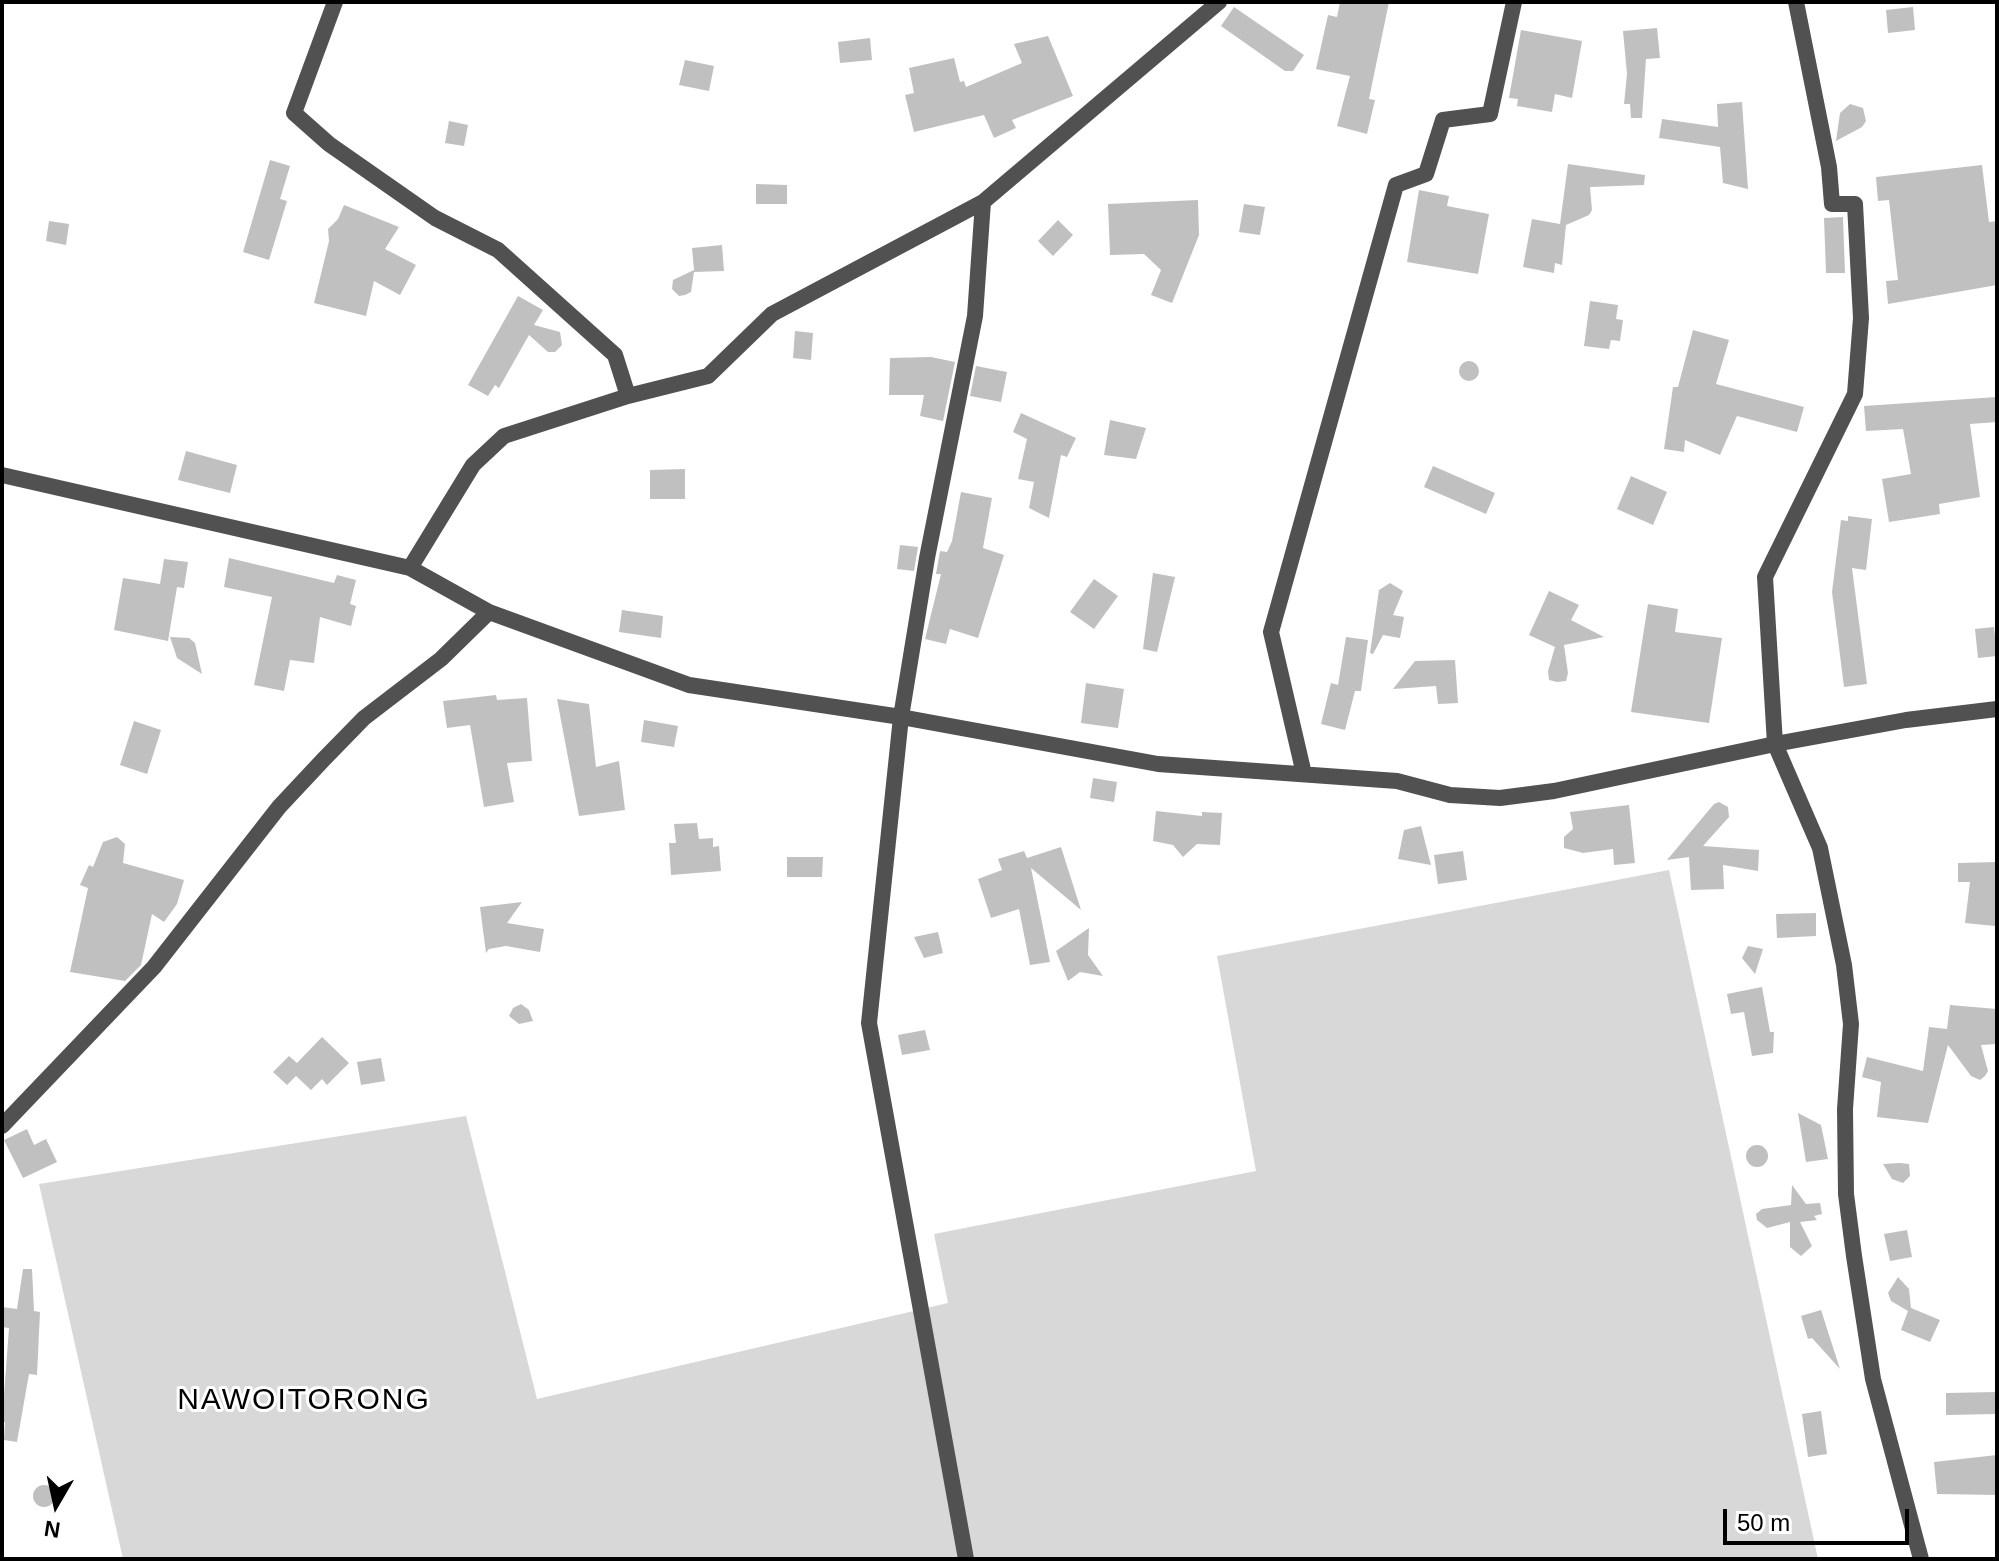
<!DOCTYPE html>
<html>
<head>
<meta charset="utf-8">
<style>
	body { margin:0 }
	#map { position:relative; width:1999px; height:1561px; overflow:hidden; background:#fff; font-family:Arial,sans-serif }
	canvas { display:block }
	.frame { position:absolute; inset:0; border:4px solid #000; pointer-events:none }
	.north { position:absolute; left:16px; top:1465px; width:80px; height:80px; -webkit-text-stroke:6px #fff; paint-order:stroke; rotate:189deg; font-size:22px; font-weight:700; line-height:32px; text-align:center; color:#000 }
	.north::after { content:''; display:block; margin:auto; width:28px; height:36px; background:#000; clip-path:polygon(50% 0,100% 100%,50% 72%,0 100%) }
	.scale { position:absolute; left:1723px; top:1509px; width:186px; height:36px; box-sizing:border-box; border:4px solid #000; border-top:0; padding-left:10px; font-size:24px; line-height:28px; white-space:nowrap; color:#000; -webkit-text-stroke:6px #fff; paint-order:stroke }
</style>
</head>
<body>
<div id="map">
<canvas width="1999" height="1561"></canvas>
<div class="frame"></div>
<div class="north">N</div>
<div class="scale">50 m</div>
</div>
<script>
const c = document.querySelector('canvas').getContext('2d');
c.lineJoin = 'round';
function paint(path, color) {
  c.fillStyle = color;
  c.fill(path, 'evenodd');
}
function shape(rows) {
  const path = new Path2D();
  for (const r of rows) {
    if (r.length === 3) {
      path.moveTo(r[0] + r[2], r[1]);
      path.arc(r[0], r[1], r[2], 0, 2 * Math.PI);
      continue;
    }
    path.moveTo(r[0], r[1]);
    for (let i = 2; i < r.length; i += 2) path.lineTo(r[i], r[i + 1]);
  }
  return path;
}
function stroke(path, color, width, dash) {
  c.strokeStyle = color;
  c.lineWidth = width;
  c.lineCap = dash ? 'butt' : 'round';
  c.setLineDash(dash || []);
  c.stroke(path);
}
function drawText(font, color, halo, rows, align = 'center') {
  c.font = font + ' Arial,sans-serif';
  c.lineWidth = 6;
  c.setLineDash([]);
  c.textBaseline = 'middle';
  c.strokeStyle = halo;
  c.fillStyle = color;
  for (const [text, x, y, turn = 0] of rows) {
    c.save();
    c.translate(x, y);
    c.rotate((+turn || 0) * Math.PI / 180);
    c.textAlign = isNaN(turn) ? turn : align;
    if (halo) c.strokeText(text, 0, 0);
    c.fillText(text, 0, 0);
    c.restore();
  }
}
paint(shape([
	[1669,870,1818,1559,123,1559,39,1184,466,1116,537,1399,948,1303,934,1234,1256,1171,1217,956]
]), '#d8d8d8');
paint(shape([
	[1340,2,1389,2,1369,99,1375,100,1367,134,1337,126,1350,76,1316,69,1328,15,1337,17],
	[1234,7,1304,55,1293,71,1285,71,1221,26],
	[1913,7,1915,30,1888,33,1886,10],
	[1657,28,1660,58,1646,59,1642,118,1631,118,1630,104,1624,104,1627,74,1623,31],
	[1521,30,1582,41,1572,98,1555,94,1552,112,1517,106,1518,99,1509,98],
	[1048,36,1073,96,1012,120,1016,128,994,138,984,115,914,132,905,95,914,93,909,68,954,58,960,82,964,81,966,87,1022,63,1014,44],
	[870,38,872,60,840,63,838,42],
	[685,60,714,66,709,91,679,85],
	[1742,102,1748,189,1723,183,1720,147,1659,138,1662,119,1718,127,1717,104],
	[1850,104,1863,108,1866,121,1862,127,1836,141,1840,113],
	[449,121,468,125,464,146,445,143],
	[270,160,290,166,280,199,287,201,269,260,243,252],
	[1568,164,1645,175,1644,185,1590,187,1592,210,1589,215,1566,225,1562,265,1555,263,1554,273,1523,267,1532,219,1560,224],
	[1982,165,1989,222,1997,221,1997,285,1888,304,1886,281,1898,280,1889,200,1878,201,1876,177],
	[756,184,787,185,787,204,756,204],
	[1419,190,1449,196,1447,206,1489,214,1478,274,1407,262],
	[1198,200,1199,235,1172,303,1151,295,1161,270,1144,254,1110,255,1108,204],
	[1244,204,1265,207,1260,235,1239,232],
	[344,205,399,227,385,249,416,265,400,295,374,281,366,316,314,303,329,241,328,229,338,219],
	[1843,217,1845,273,1826,273,1824,218],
	[1058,220,1073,235,1053,256,1038,241],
	[49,221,69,224,66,245,46,241],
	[722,245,724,271,694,272,691,292,685,295,679,296,672,289,673,280,694,270,692,248],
	[518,296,543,310,534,325,560,332,562,345,555,352,548,352,529,335,499,388,495,385,488,396,468,385],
	[1590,301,1618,305,1616,319,1623,320,1620,341,1611,340,1609,349,1584,346],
	[1693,330,1729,340,1716,384,1804,407,1797,432,1737,416,1720,455,1685,440,1684,452,1664,449,1673,387,1678,387],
	[795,331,813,333,811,360,793,358],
	[931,357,955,362,943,421,920,416,924,395,889,395,890,358],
	[1469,371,10],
	[976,366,1007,372,1001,402,970,396],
	[1997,397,1997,422,1970,424,1980,497,1939,504,1940,514,1889,522,1882,479,1911,474,1903,429,1866,431,1864,406],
	[1021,413,1076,438,1067,457,1061,455,1049,518,1029,508,1034,482,1018,479,1027,439,1013,432],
	[1110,420,1146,428,1136,459,1104,455],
	[186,451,237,465,230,493,178,480],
	[1433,466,1495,493,1486,514,1424,487],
	[685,469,685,499,650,499,650,470],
	[1631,476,1667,492,1653,525,1617,509],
	[961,492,992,498,983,548,1004,555,978,638,950,629,946,644,925,639,941,574,936,574,940,551,947,552,952,541],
	[1848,516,1872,519,1866,570,1852,568,1867,684,1844,687,1832,592,1841,520,1848,521],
	[900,545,918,547,914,571,897,569],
	[229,558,334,583,337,575,356,580,350,604,356,606,351,626,320,617,314,663,290,660,284,691,254,685,272,597,224,587],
	[164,559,188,562,184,588,177,587,168,641,114,630,123,578,160,584],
	[1153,573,1175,577,1157,652,1143,649],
	[1094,579,1118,596,1094,629,1070,612],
	[1390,583,1403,591,1393,615,1404,617,1400,638,1383,635,1373,654,1370,653,1379,590],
	[1549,591,1579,605,1571,620,1604,637,1564,645,1568,673,1566,681,1557,682,1549,680,1548,671,1555,647,1529,635],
	[1648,604,1678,609,1675,632,1722,638,1709,723,1631,712],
	[622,610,663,616,661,638,619,632],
	[1994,627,1997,656,1978,658,1975,629],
	[170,637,189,638,195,643,202,674,177,658],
	[1346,637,1368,640,1361,691,1355,691,1345,730,1321,724,1331,683,1338,685],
	[1455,660,1458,703,1438,704,1436,686,1393,689,1415,661],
	[1086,683,1124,689,1118,728,1081,723],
	[496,695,497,700,527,698,532,761,507,763,514,802,484,807,470,725,447,728,443,701],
	[557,699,589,704,596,767,619,761,625,810,579,816],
	[644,720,678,726,674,747,641,742],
	[134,721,161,730,147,774,120,765],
	[1093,778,1117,782,1114,802,1090,798],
	[1719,802,1728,807,1729,817,1703,846,1759,850,1758,871,1723,865,1724,889,1691,890,1689,857,1667,860,1714,804],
	[1629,805,1635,863,1614,865,1613,849,1583,853,1564,848,1564,837,1573,829,1570,812],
	[1156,811,1202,816,1202,812,1222,813,1220,845,1197,844,1183,857,1173,845,1153,841],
	[697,823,699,839,713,838,713,847,719,846,721,871,671,875,669,843,676,843,674,824],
	[1421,826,1431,865,1398,859,1404,830],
	[117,837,125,844,123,863,184,880,177,904,164,922,152,914,141,965,125,981,70,972,88,888,80,885,89,865,93,867,103,842],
	[1061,847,1081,910,1031,868,1050,962,1030,965,1019,909,991,918,978,879,1002,870,998,859,1024,851,1027,858],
	[1463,851,1467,880,1438,884,1434,855],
	[787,857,823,857,822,877,787,877],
	[1997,862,1995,926,1965,923,1970,882,1958,882,1958,863],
	[522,902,507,923,544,929,540,952,506,946,489,949,486,953,480,907],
	[1816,913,1816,936,1777,938,1776,914],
	[1089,928,1088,955,1103,976,1080,972,1068,981,1056,951],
	[938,932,943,953,924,958,914,937],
	[1748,946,1763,949,1755,974,1742,958],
	[1762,987,1770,1032,1774,1032,1773,1053,1752,1056,1744,1012,1731,1014,1727,994],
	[521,1004,529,1010,533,1021,519,1024,509,1016,513,1008],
	[1950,1005,1997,1009,1997,1044,1981,1045,1988,1071,1985,1076,1980,1080,1971,1076,1948,1045,1928,1123,1877,1117,1881,1082,1862,1077,1867,1057,1923,1071,1929,1027,1947,1029],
	[925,1030,930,1050,902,1055,898,1035],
	[322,1037,349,1063,327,1085,322,1079,311,1090,296,1076,287,1085,273,1072,289,1056,297,1063],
	[381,1058,385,1081,361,1085,357,1062],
	[1798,1113,1821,1125,1828,1159,1806,1162],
	[27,1129,34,1145,46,1139,57,1162,23,1178,4,1140],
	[1757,1156,11],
	[1900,1163,1909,1164,1910,1176,1903,1183,1892,1179,1883,1164],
	[1792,1185,1806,1204,1820,1203,1822,1214,1814,1216,1817,1220,1800,1222,1812,1246,1801,1256,1790,1247,1790,1222,1767,1228,1757,1220,1756,1214,1762,1209,1791,1205],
	[1907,1230,1912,1257,1890,1261,1884,1234],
	[23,1269,32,1269,34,1311,40,1312,37,1375,29,1374,17,1442,4,1440,5,1422,2,1422,9,1328,2,1327,2,1307,17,1309],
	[1898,1277,1909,1289,1911,1308,1940,1320,1930,1342,1901,1330,1908,1311,1891,1301,1888,1293],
	[1821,1310,1840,1369,1812,1338,1808,1339,1801,1316],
	[1997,1392,1997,1414,1946,1415,1946,1393],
	[1821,1411,1827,1454,1808,1457,1802,1414],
	[1997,1455,1997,1495,1937,1494,1934,1462],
	[44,1496,11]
]), '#c0c0c0');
stroke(shape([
	[335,2,294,113,329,144,435,218,498,250,615,355,628,396,504,436,473,465,410,568],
	[1796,2,1829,167,1832,204,1855,204,1861,318,1855,394,1765,577,1775,744,1820,848,1844,965,1851,1024,1845,1109,1846,1194,1854,1256,1873,1379,1921,1559],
	[628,396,708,376,772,314,983,202,1219,2],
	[2,475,410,568,489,612,689,685,901,717,1158,764,1397,781,1450,795,1500,798,1554,791,1775,744,1906,720,1997,709],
	[1304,774,1271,632,1396,185,1426,174,1443,120,1490,114,1514,2],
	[2,1126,154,967,279,807,323,760,364,718,441,659,489,612],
	[966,1559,869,1023,901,717,927,558,975,316,983,202]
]), '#515151', 16);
c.letterSpacing = '2px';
drawText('30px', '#000', '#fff', [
	["NAWOITORONG",304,1401]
]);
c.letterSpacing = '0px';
</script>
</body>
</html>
